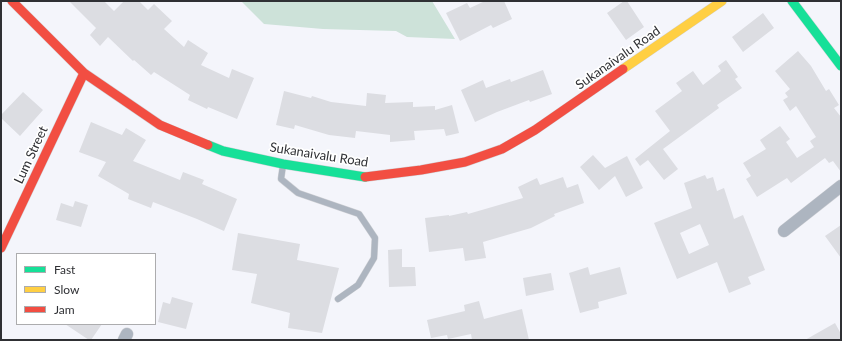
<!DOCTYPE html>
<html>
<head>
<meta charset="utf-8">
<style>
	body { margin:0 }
	#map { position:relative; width:842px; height:341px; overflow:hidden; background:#f4f5fb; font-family:Lato,sans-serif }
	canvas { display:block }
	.frame { position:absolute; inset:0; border:2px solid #2f3034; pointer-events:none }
	.legend { position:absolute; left:16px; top:253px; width:140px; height:72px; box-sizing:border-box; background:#fff; border:1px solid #acacae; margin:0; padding:5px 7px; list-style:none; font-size:12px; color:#2f3034 }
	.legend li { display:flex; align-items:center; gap:8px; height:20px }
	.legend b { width:20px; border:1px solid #acacae }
</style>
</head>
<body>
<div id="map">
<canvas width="842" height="341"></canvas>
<div class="frame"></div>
<ul class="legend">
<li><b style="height:5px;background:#16e098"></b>Fast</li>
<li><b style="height:5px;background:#ffcf43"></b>Slow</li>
<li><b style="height:5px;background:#f24e42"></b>Jam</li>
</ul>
</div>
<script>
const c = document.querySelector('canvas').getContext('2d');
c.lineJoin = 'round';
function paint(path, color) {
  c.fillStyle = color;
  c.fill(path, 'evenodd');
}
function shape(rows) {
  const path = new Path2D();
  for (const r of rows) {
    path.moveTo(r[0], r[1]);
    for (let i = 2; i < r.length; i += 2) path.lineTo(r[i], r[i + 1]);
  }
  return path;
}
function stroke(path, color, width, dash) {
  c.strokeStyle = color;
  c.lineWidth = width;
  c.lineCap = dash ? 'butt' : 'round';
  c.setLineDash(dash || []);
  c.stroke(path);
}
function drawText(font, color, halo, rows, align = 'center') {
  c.font = font + ' Lato,sans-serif';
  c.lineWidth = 3.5;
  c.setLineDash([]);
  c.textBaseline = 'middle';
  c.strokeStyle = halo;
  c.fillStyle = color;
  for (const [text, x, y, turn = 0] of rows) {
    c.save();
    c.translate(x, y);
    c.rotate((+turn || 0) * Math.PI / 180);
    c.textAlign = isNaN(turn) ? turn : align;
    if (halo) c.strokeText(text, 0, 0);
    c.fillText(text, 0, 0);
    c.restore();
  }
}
paint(shape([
	[241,1,432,1,455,39,407,37,396,31,323,29,264,24]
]), '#cde2d9');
paint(shape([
	[69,1,104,1,114,11,124,1,139,1,148,10,154,4,172,21,164,29,184,47,188,40,208,53,201,65,229,78,232,69,254,78,237,119,208,107,207,109,188,100,190,95,154,72,151,75,134,60,133,61,108,37,100,46,90,35,96,28],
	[485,1,504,1,512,19,493,28,491,25,460,41,446,13,467,3,470,8],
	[624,1,627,1,644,27,626,40,607,13],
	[763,13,774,28,743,52,732,37],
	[798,51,811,66,826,91,829,89,839,105,834,108,841,117,841,172,833,161,829,163,825,158,791,183,787,178,757,197,746,179,751,176,743,163,766,149,760,140,780,126,790,139,786,142,797,158,814,147,810,141,816,137,796,106,790,111,783,100,788,97,785,93,790,89,775,71],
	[726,60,738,77,735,79,742,88,717,105,719,108,663,149,678,169,664,180,648,160,640,166,635,159,670,131,655,111,682,91,676,83,693,71,703,85,721,71,718,66],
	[543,70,552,94,530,102,529,100,497,112,475,122,461,90,483,80,486,88,510,79,511,82],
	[284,91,311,98,312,96,331,102,366,106,367,93,386,95,385,103,413,102,413,107,435,106,435,110,452,105,459,133,446,136,444,129,414,131,415,140,390,142,390,135,356,131,355,138,329,135,295,125,294,129,276,125],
	[23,92,43,110,20,136,1,118,1,115],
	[91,122,122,135,126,128,146,140,133,161,180,180,183,172,204,180,202,184,237,199,224,231,197,219,153,202,151,208,128,199,129,194,98,176,106,162,79,152],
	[593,155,605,168,627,156,643,188,626,197,615,176,599,190,580,167],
	[705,175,707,179,713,177,717,191,724,188,734,219,743,215,765,270,748,277,751,284,729,293,717,262,677,279,654,223,692,208,684,183],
	[700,224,709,245,689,254,680,233],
	[563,177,567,188,578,184,584,203,554,214,555,216,531,228,483,242,486,258,465,261,463,248,429,252,425,218,449,215,449,216,467,212,468,214,523,198,518,187,537,178,540,185],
	[75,201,88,205,81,227,56,220,61,203,73,207],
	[841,225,841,258,825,236],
	[238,233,300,244,297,260,339,268,322,333,288,328,290,313,251,303,257,274,232,270],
	[402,249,402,267,415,267,416,286,389,287,388,250],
	[588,267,590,275,620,267,627,294,598,302,599,308,580,313,569,273],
	[551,273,554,290,526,296,523,278],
	[172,297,193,303,186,329,158,322,163,302,170,304],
	[479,301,484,319,522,309,529,340,472,340,471,334,448,339,447,335,431,338,427,320,465,311,464,305],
	[835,323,841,334,841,340,805,340],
	[65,324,102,324,91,340,89,340]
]), '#dcdde2');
const lane = shape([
	[283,165,281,179,298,193,359,214,375,238,374,258,358,285,338,299]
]);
const street = shape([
	[784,231,841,186],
	[124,340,127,334]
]);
const fast = shape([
	[792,1,841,66],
	[208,145,223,151,283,164,365,177]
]);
const slow = shape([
	[623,69,722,1]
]);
const jam = shape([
	[12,1,84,73,160,125,208,145],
	[365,177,421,170,465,162,502,149,535,130,623,69],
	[1,248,84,73]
]);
stroke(lane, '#d1d2d6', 7);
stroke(street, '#d1d2d6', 13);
stroke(fast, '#d1d2d6', 10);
stroke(slow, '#d1d2d6', 10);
stroke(jam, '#d1d2d6', 10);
stroke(lane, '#adb5c0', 6);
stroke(street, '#adb5c0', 12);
stroke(fast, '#16e098', 9);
stroke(slow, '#ffcf43', 9);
stroke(jam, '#f24e42', 9);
drawText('13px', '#2f3034', '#fff', [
	["Sukanaivalu Road",618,58,-35],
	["Lum Street",31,155,-65],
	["Sukanaivalu Road",319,155,9]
]);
</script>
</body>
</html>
